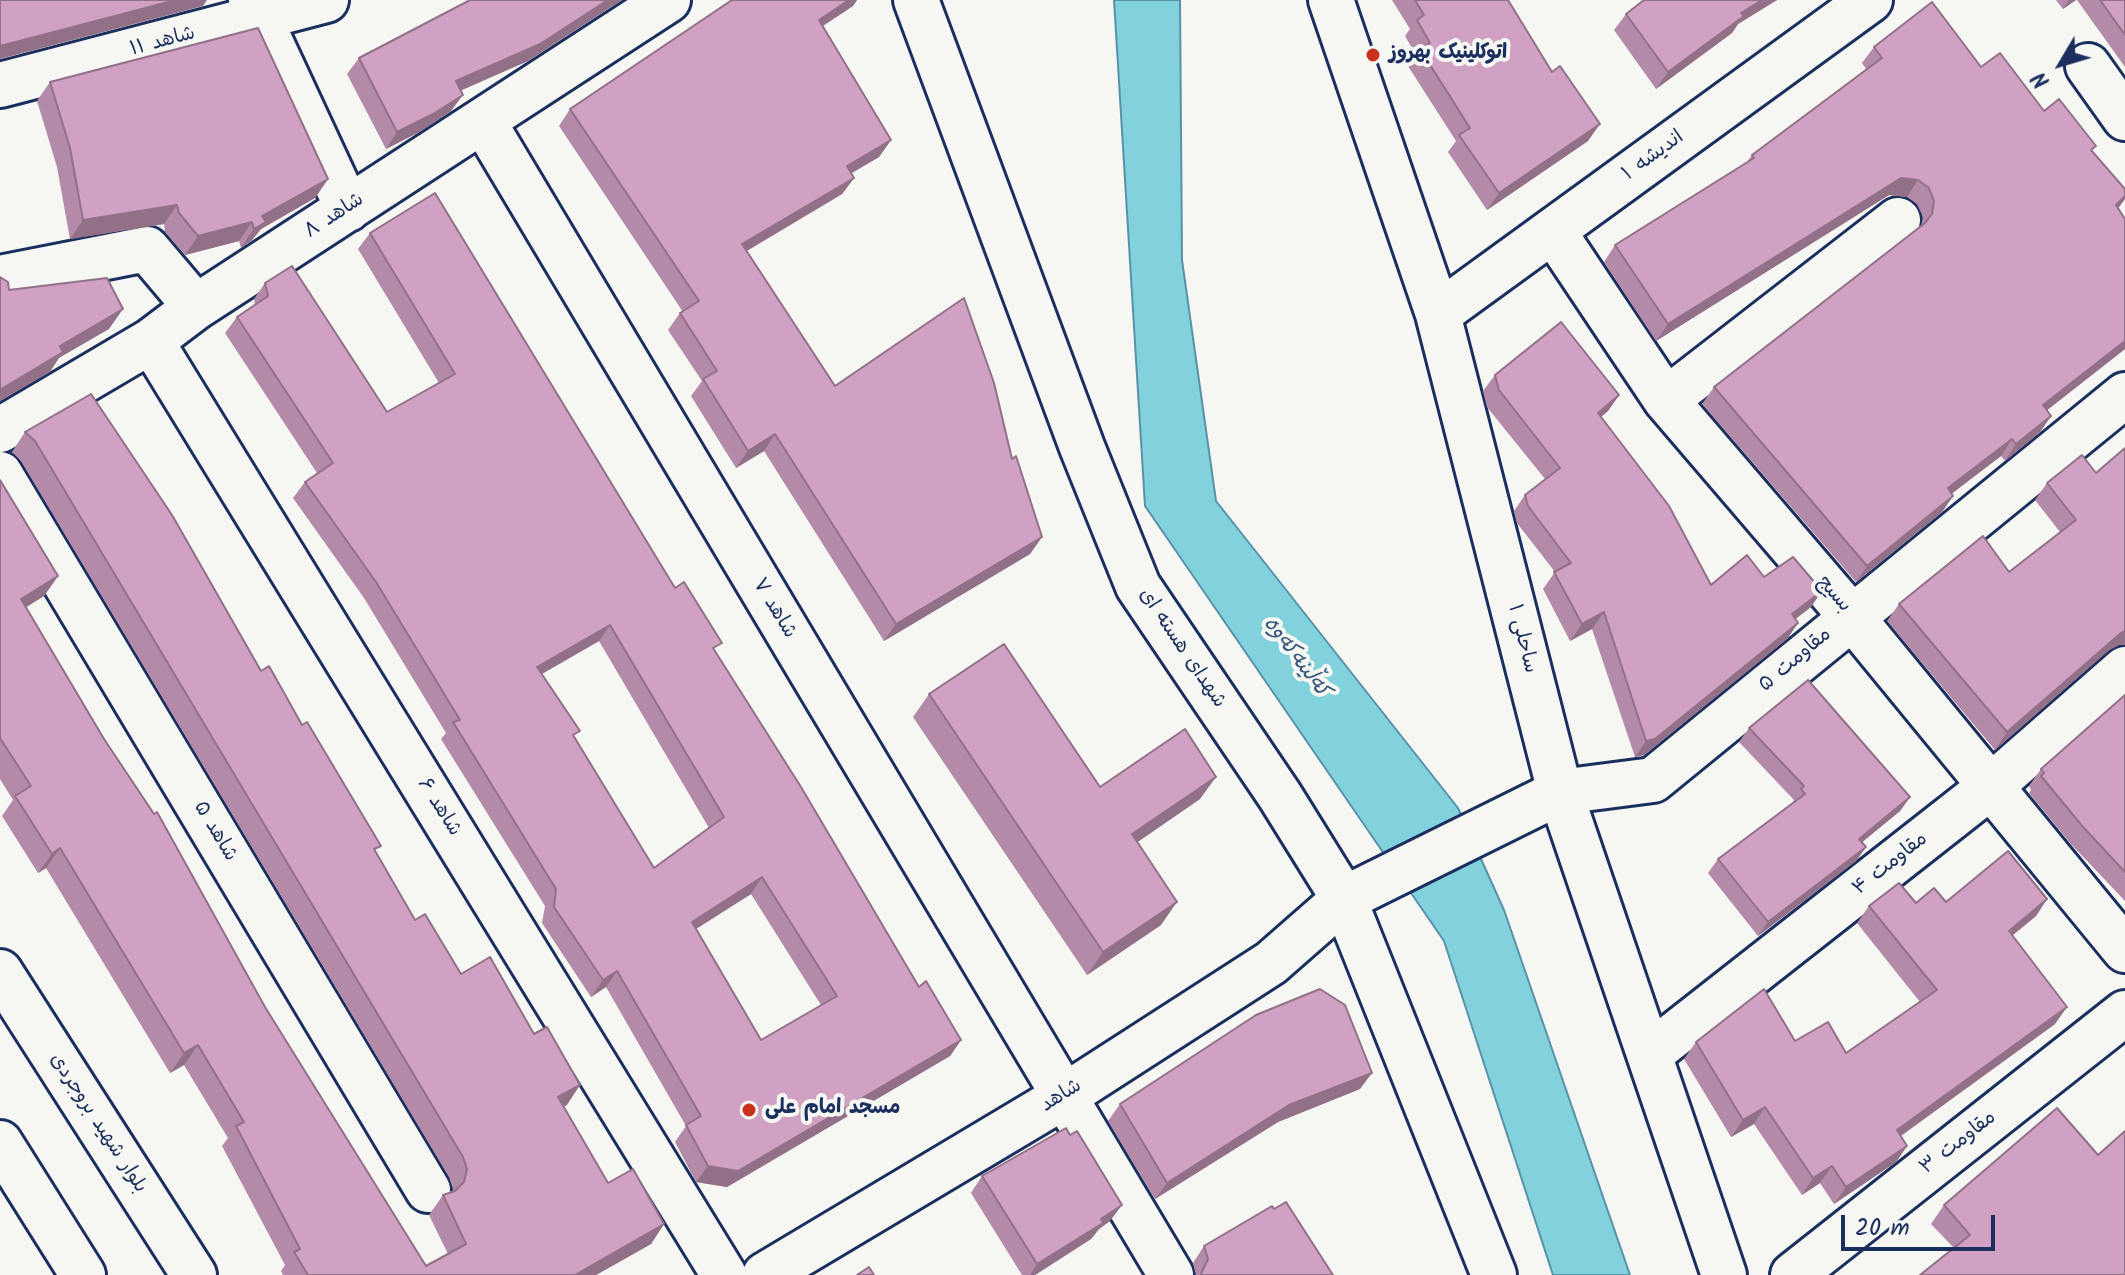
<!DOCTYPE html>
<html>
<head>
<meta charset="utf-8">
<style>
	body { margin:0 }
	#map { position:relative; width:2125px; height:1275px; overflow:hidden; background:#f6f6f2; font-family:Kalam,sans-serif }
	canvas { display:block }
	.north { position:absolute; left:2021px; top:24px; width:80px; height:80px; -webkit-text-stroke:6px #f6f6f2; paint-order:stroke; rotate:232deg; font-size:22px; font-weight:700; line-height:32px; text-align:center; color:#1b2f5e }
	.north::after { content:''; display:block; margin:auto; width:28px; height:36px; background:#1b2f5e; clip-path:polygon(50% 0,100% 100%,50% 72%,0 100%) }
	.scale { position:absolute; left:1841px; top:1215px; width:154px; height:36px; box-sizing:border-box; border:4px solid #1b2f5e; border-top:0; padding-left:10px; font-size:24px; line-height:28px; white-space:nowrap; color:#1b2f5e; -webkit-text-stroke:6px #f6f6f2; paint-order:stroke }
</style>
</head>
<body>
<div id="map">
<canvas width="2125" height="1275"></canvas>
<div class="north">N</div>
<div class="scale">20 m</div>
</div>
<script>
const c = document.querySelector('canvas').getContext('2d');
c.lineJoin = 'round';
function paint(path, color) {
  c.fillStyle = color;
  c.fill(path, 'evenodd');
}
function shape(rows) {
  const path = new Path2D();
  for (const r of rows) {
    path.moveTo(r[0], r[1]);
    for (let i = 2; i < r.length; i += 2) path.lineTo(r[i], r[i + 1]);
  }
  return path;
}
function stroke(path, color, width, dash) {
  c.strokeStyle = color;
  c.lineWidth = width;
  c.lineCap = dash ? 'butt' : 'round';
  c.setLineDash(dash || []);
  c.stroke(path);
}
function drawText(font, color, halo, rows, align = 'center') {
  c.font = font + ' Kalam,"Playpen Sans Arabic",sans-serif';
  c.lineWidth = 8;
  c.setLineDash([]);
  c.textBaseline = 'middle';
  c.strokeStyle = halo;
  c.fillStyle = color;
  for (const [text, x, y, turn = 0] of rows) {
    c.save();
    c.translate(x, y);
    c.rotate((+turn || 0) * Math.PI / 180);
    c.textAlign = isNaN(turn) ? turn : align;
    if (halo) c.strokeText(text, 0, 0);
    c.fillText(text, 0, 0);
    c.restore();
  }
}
const water = shape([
	[1114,0,1180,0,1182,260,1216,501,1458,808,1504,910,1630,1275,1553,1275,1444,941,1145,506,1114,0]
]);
paint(water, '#82d2dd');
stroke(water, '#5991aa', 2);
const minor = shape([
	[251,0,348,209],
	[2088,66,2125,118],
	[0,85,326,0],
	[483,121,1171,1275],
	[1553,231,1666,400,1851,616,2125,950],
	[0,278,147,249,196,307],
	[151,341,724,1275],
	[1666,400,1898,220],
	[0,430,151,341,196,307,668,0],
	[0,474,428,1190],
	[1651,1053,1990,787,2125,669],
	[765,1275,1063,1097,1271,963,1344,899,1560,792,1653,780,2125,395],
	[1793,1275,2125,1013]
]);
const tertiary = shape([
	[916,0,1082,447,1138,586,1280,796,1344,899,1494,1275],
	[1331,0,1438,314,1560,792,1724,1275],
	[1438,314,1870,0],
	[0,972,194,1275],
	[0,1143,83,1275]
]);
stroke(minor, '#1b2f5e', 50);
stroke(tertiary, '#1b2f5e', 50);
stroke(minor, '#f6f6f2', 44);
stroke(tertiary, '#f6f6f2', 44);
paint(shape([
	[732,0,857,0,853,6,823,26,891,140,879,157,851,173,854,178,842,194,747,251,835,386,1012,459,1042,537,1030,554,884,641,764,451,736,468,691,396,702,381,668,330,680,313,683,312,559,126,570,109],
	[1392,0,1508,0,1588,141,1487,210,1448,152,1456,141,1408,66,1416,55,1405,36,1410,29],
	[1644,0,1777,0,1738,24,1732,33,1656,89,1614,30,1626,14],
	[2056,0,2076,0,2063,9],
	[2077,0,2125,0,2125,67],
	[1874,47,1981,67,2044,111,2093,151,2118,208,2125,219,2125,349,2047,410,2051,416,2040,432,2005,461,2001,456,1952,493,1953,496,1942,512,1856,582,1702,404,1714,387,1921,226,1923,217,1917,204,1907,197,1889,195,1656,341,1604,262,1615,245,1746,163,1752,155,1866,69,1862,63],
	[359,58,528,61,460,90,451,111,421,131,386,149,347,74],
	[50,82,328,179,315,198,261,229,252,240,241,248,239,241,185,255,165,232,164,224,70,239,57,167,37,101],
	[370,233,675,588,919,987,961,1040,950,1056,727,1187,696,1182,675,1142,686,1126,606,987,591,997,542,923,545,906,441,739,446,733,364,598,293,498,305,482,317,473,225,333,237,317,255,305,254,299,265,283,387,412,439,383,358,249],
	[599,641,709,828,654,868,575,738,542,674],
	[751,894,821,1005,761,1040,696,929],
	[1495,375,1619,395,1608,411,1601,417,1711,585,1764,577,1811,607,1795,619,1798,623,1787,639,1644,755,1635,757,1592,629,1570,641,1543,589,1555,572,1517,523,1514,511,1525,495,1545,479,1487,407,1483,391],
	[25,432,261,671,302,725,415,920,461,974,567,1105,564,1106,608,1183,664,1224,651,1244,596,1275,283,1275,281,1271,285,1265,222,1146,228,1138,184,1065,170,1073,46,868,38,873,2,816,13,800,0,779,0,480,58,576,44,596,26,607,265,1007,426,1266,448,1254,429,1215,443,1195,452,1192,453,1189,449,1177,21,461,12,452],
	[2125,448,2125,645,2119,645,2109,650,1995,750,1887,621,1899,604,2009,572,2060,532,2035,500,2047,483,2096,473],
	[929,694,1100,787,1200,799,1137,842,1161,925,1087,975,913,717],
	[2125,696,2125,901,2071,844,2029,793,2031,790,2029,786,2041,769],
	[1749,728,1910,797,1900,811,1862,842,1866,847,1856,861,1758,936,1708,873,1718,859,1792,804,1794,800,1739,742],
	[2047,899,2036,916,2013,935,2055,1024,1901,1136,1907,1146,1896,1162,1834,1204,1820,1183,1802,1195,1754,1124,1731,1137,1684,1059,1696,1042,1795,1041,1846,1053,1920,1002,1857,923,1869,906,1916,903],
	[1360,1089,1278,1122,1155,1199,1108,1121,1120,1104],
	[2098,1155,2125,1275,1954,1248,1931,1224,1944,1205],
	[982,1176,1110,1221,1099,1229,1091,1239,1035,1275,1022,1275,971,1193],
	[1204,1246,1333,1275,1196,1275,1193,1263]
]), '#b38aa7');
paint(shape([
	[176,0,207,0,203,6,0,59,0,46],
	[608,0,622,0,528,61,444,98,456,81],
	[849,0,857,0,853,6,807,36,819,20],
	[1762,0,1777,0,1738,24,1732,33,1656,89,1668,72,1741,13],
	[2069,0,2076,0,2063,9],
	[463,95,451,111,421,131,386,149,397,132],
	[1600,124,1588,141,1487,210,1499,193],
	[891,140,879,157,835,183,847,166],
	[854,178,842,194,731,260,742,244],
	[1901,178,1918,180,1907,197,1889,195,1656,341,1668,324],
	[328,179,315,198,261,229,252,240,241,248,262,216],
	[2125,196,2125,199,2117,210,2116,205],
	[177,205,164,224,70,239,83,220],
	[252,222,239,241,185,255,198,236],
	[123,309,109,329,59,358,50,372,0,401,0,390,60,346],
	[2125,341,2125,349,2032,422,2043,405],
	[1619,395,1608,411,1586,429,1598,413],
	[2051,416,2040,432,2005,461,2016,444],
	[775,434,764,451,736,468,748,451],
	[2012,439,2001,456,1937,505,1948,488],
	[1953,496,1942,512,1856,582,1867,566],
	[1042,537,1030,554,884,641,896,624],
	[58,576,44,596,7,619,21,599],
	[1822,591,1811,607,1780,631,1792,614],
	[1604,612,1592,629,1570,641,1582,624],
	[1798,623,1787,639,1644,755,1635,757,1646,741],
	[610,625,599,641,526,683,537,667],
	[2125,631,2125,645,2119,645,2109,650,1995,750,2007,732,2121,633],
	[1216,777,1200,799,1116,857,1132,834],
	[1910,797,1900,811,1849,853,1859,839],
	[1866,847,1856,861,1758,936,1768,922],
	[60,848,46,868,38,873,52,854],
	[762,877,751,894,680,939,692,922],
	[2047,899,2036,916,1998,947,2009,931],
	[1177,902,1161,925,1087,975,1103,952],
	[617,971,606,987,591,997,603,980],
	[2067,1007,2055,1024,1885,1147,1897,1130],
	[961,1040,950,1056,727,1187,696,1182,708,1166],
	[198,1045,184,1065,170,1073,184,1053],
	[1372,1073,1360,1089,1278,1122,1155,1199,1167,1183,1289,1105],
	[580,1085,567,1105,545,1117,558,1097],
	[1765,1107,1754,1124,1731,1137,1743,1120],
	[1907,1146,1896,1162,1834,1204,1846,1187],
	[1832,1166,1820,1183,1802,1195,1813,1178],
	[1122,1205,1110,1221,1099,1229,1091,1239,1035,1275,1030,1275,1037,1264],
	[664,1224,651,1244,596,1275,575,1275]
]), '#927188');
const building = shape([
	[0,0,176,0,0,46,0,0],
	[470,0,608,0,540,44,456,81,463,95,433,114,397,132,359,58,470,0],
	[732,0,849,0,819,20,891,140,847,166,854,178,742,244,835,386,964,298,994,383,1012,459,1016,456,1042,537,896,624,775,434,748,451,703,379,717,371,680,313,699,301,570,109,732,0],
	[1415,0,1508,0,1552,72,1560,66,1600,124,1499,193,1459,135,1470,128,1420,49,1430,43,1417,20,1424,15,1415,0],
	[1644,0,1762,0,1741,13,1744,16,1668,72,1626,14,1644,0],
	[2100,0,2125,0,2125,35,2100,0],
	[1932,2,1981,67,2000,53,2044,111,2059,99,2096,146,2091,150,2125,189,2125,196,2116,205,2125,219,2125,341,2043,405,2051,416,2016,444,2012,439,1948,488,1953,496,1867,566,1714,387,1925,223,1932,214,1934,201,1929,188,1918,180,1901,178,1668,324,1615,245,1754,158,1752,155,1882,58,1874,47,1932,2],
	[258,28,328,179,262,216,266,222,254,229,252,222,198,236,179,213,177,205,83,220,70,148,50,82,258,28],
	[435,193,675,588,684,582,722,643,713,648,801,787,919,987,926,981,961,1040,738,1171,708,1166,686,1125,701,1116,617,971,603,980,554,907,556,889,453,722,460,720,376,582,305,482,333,463,237,317,268,296,265,283,292,266,387,412,455,374,370,233,435,193],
	[610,625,724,817,654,868,573,735,580,731,537,667,610,625],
	[762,877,837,996,761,1040,692,922,762,877],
	[0,277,8,282,9,290,107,278,123,309,60,346,63,352,0,390,0,277],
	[1561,322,1619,395,1598,413,1669,506,1711,585,1747,555,1764,577,1793,557,1822,591,1792,614,1798,623,1655,739,1646,741,1604,612,1582,624,1554,572,1571,563,1528,506,1525,495,1560,468,1499,390,1495,375,1561,322],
	[91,394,172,515,261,671,269,666,302,725,307,722,381,846,374,849,415,920,425,914,461,974,490,957,534,1034,547,1027,580,1085,558,1097,608,1183,633,1169,664,1224,575,1275,308,1275,294,1252,300,1249,236,1126,244,1122,198,1045,184,1053,60,848,52,854,15,796,31,786,0,738,0,480,58,576,21,599,104,739,154,814,157,812,265,1007,426,1266,466,1244,443,1195,455,1191,464,1182,467,1169,463,1157,35,441,25,432,91,394],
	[2125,448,2125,631,2121,633,2007,732,1899,604,1983,536,2009,572,2076,520,2047,483,2082,455,2096,473,2125,448],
	[1004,644,1100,787,1185,729,1216,777,1132,834,1177,902,1103,952,929,694,1004,644],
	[1808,680,1910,797,1859,839,1866,847,1768,922,1718,859,1805,794,1801,789,1804,786,1749,728,1808,680],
	[2125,695,2125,872,2083,827,2041,776,2044,773,2041,769,2125,695],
	[2008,851,2047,899,2009,931,2067,1007,1897,1130,1907,1146,1846,1187,1832,1166,1813,1178,1765,1107,1743,1120,1696,1042,1764,989,1795,1041,1828,1022,1846,1053,1937,990,1869,906,1899,883,1916,903,1934,888,1946,902,2008,851],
	[1320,989,1345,1005,1372,1073,1289,1105,1167,1183,1120,1104,1256,1015,1320,989],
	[2057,1108,2098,1155,2125,1131,2125,1275,1920,1275,1970,1235,1944,1205,2057,1108],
	[1066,1128,1070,1135,1077,1131,1122,1205,1101,1219,1103,1223,1037,1264,982,1176,1066,1128],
	[1286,1202,1333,1275,1202,1275,1201,1274,1208,1259,1204,1246,1272,1206,1274,1209,1286,1202],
	[869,1267,874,1275,857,1275,869,1267]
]);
paint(building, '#d0a1c2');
stroke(building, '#927188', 2);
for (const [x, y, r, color] of [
	[1373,55,8,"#c8321e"],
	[749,1110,8,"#c8321e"]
]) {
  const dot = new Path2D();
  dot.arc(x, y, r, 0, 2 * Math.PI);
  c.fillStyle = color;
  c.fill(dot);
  stroke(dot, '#f6f6f2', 3);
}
drawText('20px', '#1b2f5e', '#f6f6f2', [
	["شاهد ۱۱",163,43,-15],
	["اندیشه ۱",1654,157,-36],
	["شاهد ۸",335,217,-33],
	["بسیج",1833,595,49],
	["شاهد ۷",773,609,59],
	["ساحلی ۱",1521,639,76],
	["شهدای هسته ای",1181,649,56],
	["مقاومت ۵",1796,661,-40],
	["شاهد ۶",438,808,58],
	["شاهد ۵",214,832,59],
	["مقاومت ۴",1891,865,-38],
	["شاهد",1062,1097,-32],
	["بلوار شهید بروجردی",97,1124,57],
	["مقاومت ۳",1959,1144,-38]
]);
drawText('bold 20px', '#1b2f5e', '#f6f6f2', [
	["اتوکلینیک بهروز",1389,55],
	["مسجد امام علی",765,1110]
], 'left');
drawText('italic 22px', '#35587e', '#f6f6f2', [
	["کەڵینەکەوە",1295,658,53]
]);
</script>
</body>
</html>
